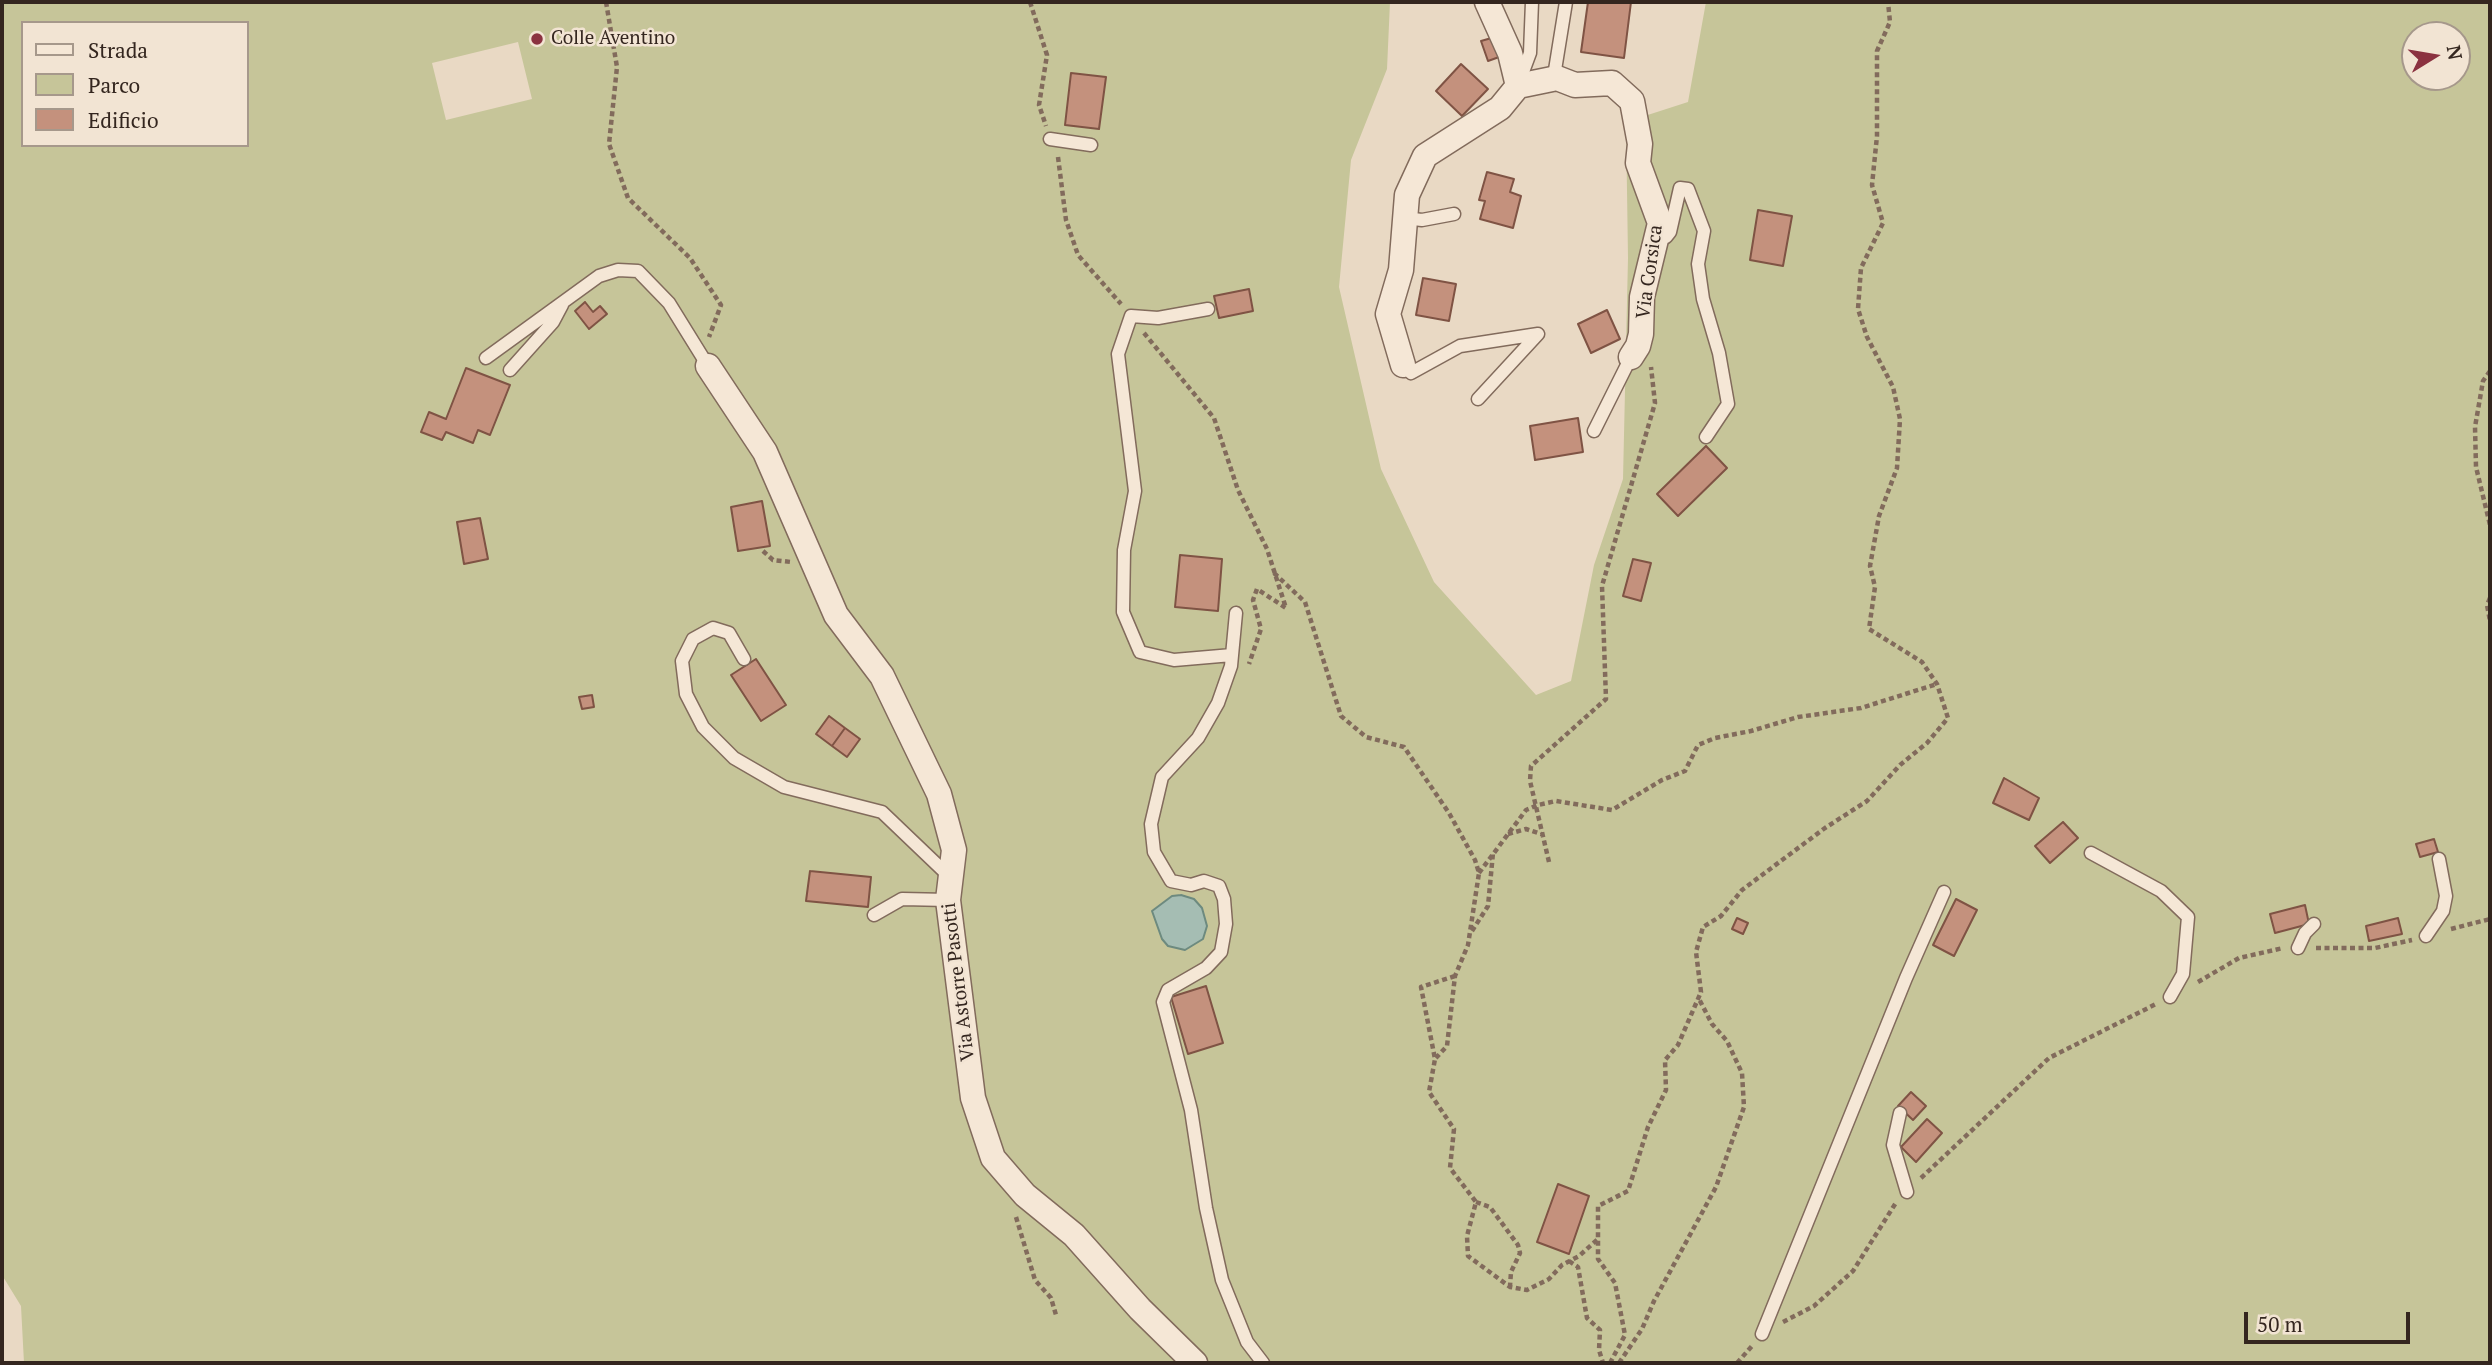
<!DOCTYPE html>
<html>
<head>
<meta charset="utf-8">
<style>
	body { margin:0 }
	#map { position:relative; width:2492px; height:1365px; overflow:hidden; background:#e9d9c4; font-family:"PT Serif",serif }
	canvas { display:block }
	.frame { position:absolute; inset:0; border:4px solid #34261f; pointer-events:none }
	.legend { position:absolute; left:21px; top:21px; width:228px; height:126px; box-sizing:border-box; background:#f2e4d3; border:2px solid #a6988b; margin:0; padding:9px 12px; list-style:none; font-size:21px; color:#34261f }
	.legend li { display:flex; align-items:center; gap:14px; height:35px }
	.legend b { width:35px; border:2px solid #a6988b }
	.north { position:absolute; left:2401px; top:21px; width:70px; height:70px; box-sizing:border-box; background:#f2e4d3; border:2px solid #a6988b; border-radius:50%; rotate:79deg; font-size:19px; font-weight:700; line-height:28px; text-align:center; color:#34261f }
	.north::after { content:''; display:block; margin:auto; width:24px; height:32px; background:#8b3240; clip-path:polygon(50% 0,100% 100%,50% 72%,0 100%) }
	.scale { position:absolute; left:2244px; top:1312px; width:166px; height:32px; box-sizing:border-box; border:4px solid #34261f; border-top:0; padding-left:9px; font-size:21px; line-height:24px; white-space:nowrap; color:#34261f; -webkit-text-stroke:5px #f2e4d3; paint-order:stroke }
</style>
</head>
<body>
<div id="map">
<canvas width="2492" height="1365"></canvas>
<div class="frame"></div>
<ul class="legend">
<li><b style="height:9px;background:#f5e7d6"></b>Strada</li>
<li><b style="height:19px;background:#c6c599"></b>Parco</li>
<li><b style="height:19px;background:#c4917d"></b>Edificio</li>
</ul>
<div class="north">N</div>
<div class="scale">50 m</div>
</div>
<script>
const c = document.querySelector('canvas').getContext('2d');
c.lineJoin = 'round';
function paint(path, color) {
  c.fillStyle = color;
  c.fill(path, 'evenodd');
}
function shape(rows) {
  const path = new Path2D();
  for (const r of rows) {
    path.moveTo(r[0], r[1]);
    for (let i = 2; i < r.length; i += 2) path.lineTo(r[i], r[i + 1]);
  }
  return path;
}
function stroke(path, color, width, dash) {
  c.strokeStyle = color;
  c.lineWidth = width;
  c.lineCap = dash ? 'butt' : 'round';
  c.setLineDash(dash || []);
  c.stroke(path);
}
function drawText(font, color, halo, rows, align = 'center') {
  c.font = font + ' "PT Serif",serif';
  c.lineWidth = 5;
  c.setLineDash([]);
  c.textBaseline = 'middle';
  c.strokeStyle = halo;
  c.fillStyle = color;
  for (const [text, x, y, turn = 0] of rows) {
    c.save();
    c.translate(x, y);
    c.rotate((+turn || 0) * Math.PI / 180);
    c.textAlign = isNaN(turn) ? turn : align;
    if (halo) c.strokeText(text, 0, 0);
    c.fillText(text, 0, 0);
    c.restore();
  }
}
paint(shape([
	[2,2,1390,2,1387,69,1351,160,1339,287,1381,469,1434,582,1536,695,1571,681,1594,565,1623,479,1628,258,1626,122,1688,102,1706,2,2490,2,2490,1363,24,1363,21,1306,2,1275],
	[23,23,247,23,247,145,23,145],
	[2415,35,2457,35,2457,77,2415,77],
	[518,42,532,99,446,120,432,63]
]), '#c6c599');
const water = shape([
	[1181,895,1194,899,1202,908,1207,926,1203,939,1185,950,1168,946,1162,939,1152,911,1172,896,1181,895]
]);
paint(water, '#a5bdb3');
stroke(water, '#6d8a7f', 2);
const building = shape([
	[1588,2,1631,2,1624,58,1581,52,1588,2],
	[1495,37,1502,56,1488,61,1481,41,1495,37],
	[1461,64,1488,89,1462,116,1436,91,1461,64],
	[1071,73,1106,77,1099,129,1065,125,1071,73],
	[1487,172,1514,179,1510,192,1521,196,1513,228,1480,219,1485,201,1479,200,1487,172],
	[1758,210,1792,216,1783,266,1750,260,1758,210],
	[1423,278,1456,284,1449,321,1416,315,1423,278],
	[1249,289,1253,311,1219,318,1214,296,1249,289],
	[585,302,593,312,600,306,607,314,589,329,575,311,585,302],
	[1607,310,1620,339,1591,353,1578,324,1607,310],
	[466,368,510,385,490,435,478,430,473,443,446,432,442,440,421,432,429,412,446,419,466,368],
	[1578,418,1583,452,1535,460,1530,426,1578,418],
	[1706,446,1727,468,1678,516,1657,494,1706,446],
	[762,501,770,546,738,551,731,507,762,501],
	[480,518,488,559,464,564,457,522,480,518],
	[1180,555,1222,559,1218,611,1175,607,1180,555],
	[1633,559,1651,563,1641,601,1623,596,1633,559],
	[756,659,786,705,761,721,731,675,756,659],
	[592,695,594,707,582,709,579,697,592,695],
	[829,716,845,728,832,746,816,734,829,716],
	[845,728,860,739,847,757,832,746,845,728],
	[2004,778,2039,798,2029,820,1993,803,2004,778],
	[2063,822,2078,838,2050,863,2035,846,2063,822],
	[2434,839,2438,852,2420,857,2416,844,2434,839],
	[810,871,871,877,868,907,806,901,810,871],
	[1956,899,1977,910,1954,956,1933,945,1956,899],
	[2305,905,2309,924,2275,933,2270,914,2305,905],
	[1737,918,1748,923,1743,934,1732,929,1737,918],
	[2398,918,2402,934,2369,941,2366,926,2398,918],
	[1206,986,1223,1043,1188,1054,1171,997,1206,986],
	[1911,1092,1926,1106,1913,1120,1898,1106,1911,1092],
	[1927,1119,1942,1133,1916,1162,1901,1147,1927,1119],
	[1558,1184,1589,1196,1569,1254,1537,1242,1558,1184]
]);
paint(building, '#c4917d');
stroke(building, '#7f5344', 2);
const service = shape([
	[1555,70,1566,2],
	[1520,80,1530,53,1532,2],
	[1050,139,1091,145],
	[1404,218,1422,220,1454,214],
	[1666,237,1670,232,1680,188,1688,189,1704,231,1698,264,1703,299,1719,353,1728,404,1706,437],
	[1208,309,1158,318,1131,316,1118,354,1135,491,1124,550,1123,612,1140,652,1174,660,1232,655],
	[486,358,599,276,618,270,638,271,669,303,708,366],
	[1403,365,1411,373,1460,346,1538,334,1478,399],
	[510,370,553,322,562,305],
	[1594,431,1631,357],
	[1236,613,1231,666,1218,703,1198,738,1162,777,1151,824,1154,852,1171,881,1191,885,1204,881,1219,886,1224,899,1226,924,1221,952,1206,968,1168,990,1163,1002,1191,1110,1206,1208,1222,1280,1247,1342,1263,1363],
	[744,659,729,633,713,628,693,639,682,661,686,694,703,727,734,758,784,787,882,812,950,877],
	[2091,853,2161,891,2188,917,2183,974,2170,997],
	[874,915,902,899,948,900],
	[2426,936,2443,911,2446,896,2439,859],
	[2298,948,2305,933,2314,924],
	[1900,1113,1893,1145,1907,1192],
	[1762,1334,1906,978,1944,892]
]);
const minor = shape([
	[1518,86,1557,78,1575,85,1612,83,1632,101,1640,144,1638,163,1660,223,1642,297,1641,334,1638,346,1631,357],
	[1403,365,1388,314,1401,270,1407,195,1425,156,1500,108,1518,86,1510,53,1487,2],
	[708,366,765,452,836,615,882,676,939,794,954,850,948,900,973,1098,993,1158,1025,1195,1074,1235,1140,1309,1195,1363]
]);
stroke(service, '#826b5c', 15);
stroke(minor, '#826b5c', 27);
stroke(shape([
	[606,2,617,67,609,144,628,198,690,258,721,305,709,337],
	[1030,2,1047,55,1039,105,1046,126],
	[1058,157,1066,220,1078,255,1121,304],
	[1144,333,1214,418,1238,490,1267,549,1286,608,1257,589,1253,600,1261,629,1249,664],
	[2490,371,2483,381,2475,427,2476,467,2490,525],
	[763,551,773,560,791,562],
	[1274,573,1305,602,1341,716,1366,737,1404,747,1449,813,1475,860,1479,873,1468,945,1455,976,1447,1046,1435,1059],
	[2490,598,2487,605,2490,621],
	[1508,834,1526,829,1544,835],
	[1549,862,1530,781,1531,766,1606,699,1602,586,1655,403,1651,367],
	[1479,873,1526,810,1538,805,1556,801,1612,810,1662,780,1685,771,1698,745,1715,738,1751,731,1798,717,1861,708,1937,684],
	[2451,929,2490,919],
	[1472,931,1488,906,1493,853],
	[2316,948,2375,948,2412,940],
	[1455,976,1421,987,1435,1059,1429,1092,1454,1129,1450,1168,1476,1202,1467,1236,1468,1256,1510,1287,1527,1290,1549,1279,1562,1265,1579,1256,1598,1239],
	[2198,982,2239,958,2283,948],
	[1921,1178,2049,1058,2156,1004],
	[1476,1202,1490,1207,1518,1245,1520,1253,1511,1272,1510,1286],
	[1016,1217,1035,1280,1051,1298,1056,1315],
	[1569,1261,1578,1267,1587,1318,1600,1330,1599,1350,1603,1363],
	[1783,1322,1814,1306,1853,1271,1897,1201],
	[1610,1363,1625,1335,1615,1283,1598,1259,1598,1206,1628,1191,1648,1127,1666,1090,1665,1060,1678,1045,1701,992,1696,952,1703,927,1721,916,1742,890,1825,828,1867,801,1900,765,1927,743,1948,718,1937,684,1922,662,1869,629,1875,587,1870,566,1879,516,1897,468,1900,419,1893,387,1867,337,1858,309,1861,268,1883,223,1872,185,1877,136,1877,51,1890,22,1888,2],
	[1619,1363,1642,1329,1654,1301,1716,1187,1744,1107,1742,1073,1727,1041,1712,1024,1699,999],
	[1737,1363,1752,1346]
]), '#826b5c', 4.5, [5, 3.5]);
stroke(service, '#f5e7d6', 12);
stroke(minor, '#f5e7d6', 24);
for (const [x, y, r, color] of [
	[537,39,7,"#8b3240"]
]) {
  const dot = new Path2D();
  dot.arc(x, y, r, 0, 2 * Math.PI);
  c.fillStyle = color;
  c.fill(dot);
  stroke(dot, '#f2e4d3', 2.5);
}
drawText('19px', '#34261f', '#f2e4d3', [
	["Colle Aventino",551,39]
], 'left');
drawText('19px', '#34261f', '#f2e4d3', [
	["Via Corsica",1650,272,-82],
	["Via Astorre Pasotti",959,982,-97]
]);
</script>
</body>
</html>
